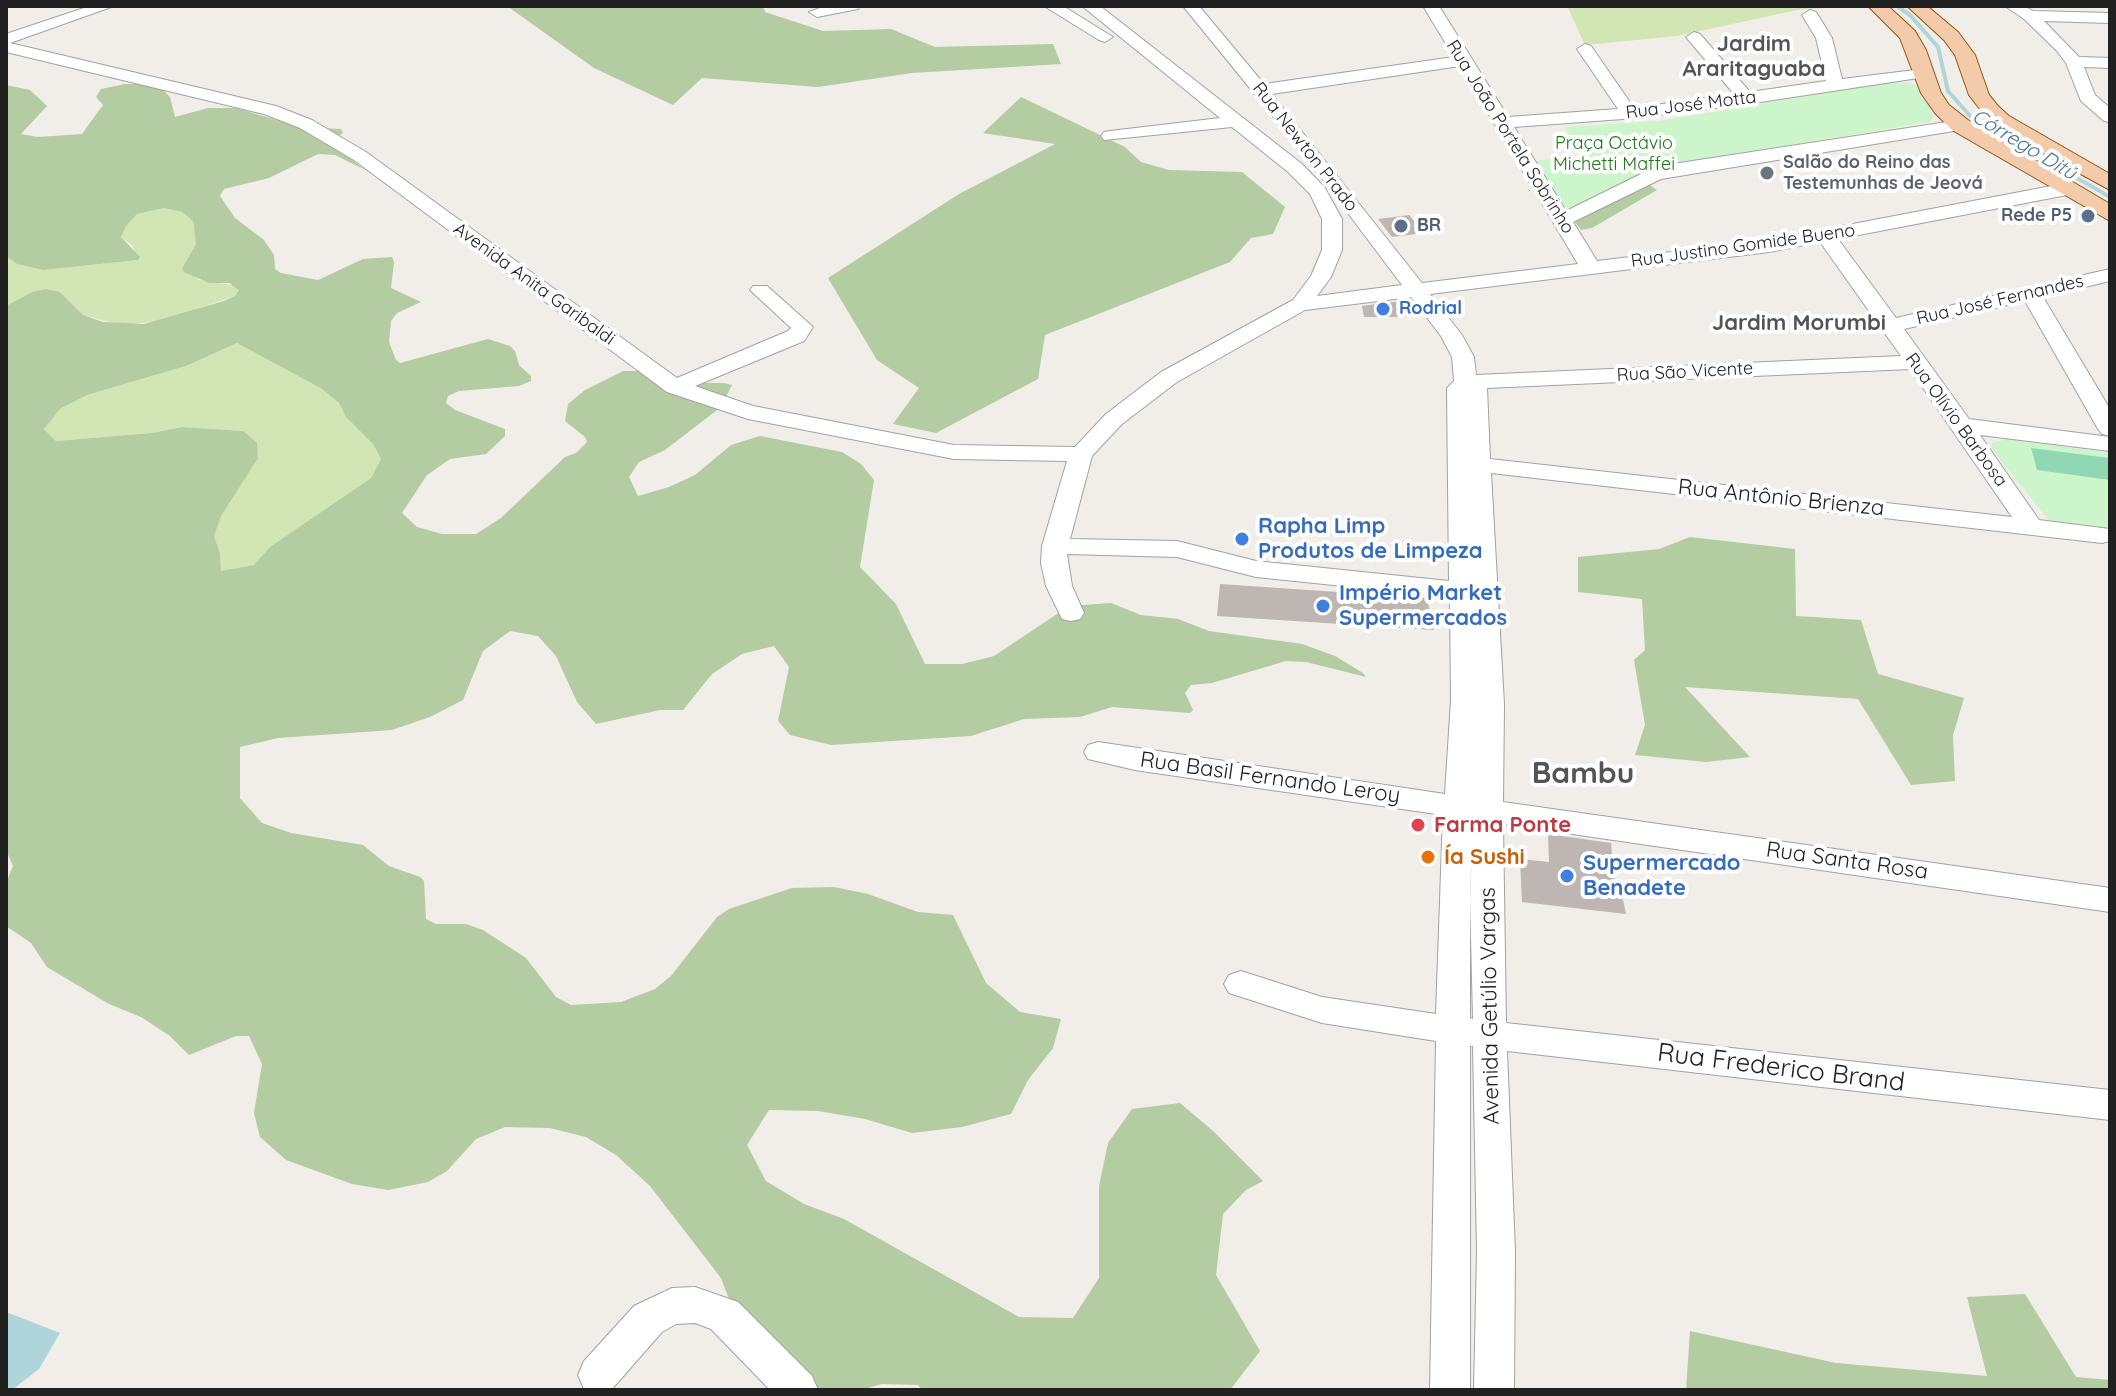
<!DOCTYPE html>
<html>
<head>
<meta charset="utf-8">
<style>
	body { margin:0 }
	#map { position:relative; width:2116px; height:1396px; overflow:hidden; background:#f1ede9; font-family:Quicksand,sans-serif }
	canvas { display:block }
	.frame { position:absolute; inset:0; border:8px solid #212121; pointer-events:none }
</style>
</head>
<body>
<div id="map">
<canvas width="2116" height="1396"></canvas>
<div class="frame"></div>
</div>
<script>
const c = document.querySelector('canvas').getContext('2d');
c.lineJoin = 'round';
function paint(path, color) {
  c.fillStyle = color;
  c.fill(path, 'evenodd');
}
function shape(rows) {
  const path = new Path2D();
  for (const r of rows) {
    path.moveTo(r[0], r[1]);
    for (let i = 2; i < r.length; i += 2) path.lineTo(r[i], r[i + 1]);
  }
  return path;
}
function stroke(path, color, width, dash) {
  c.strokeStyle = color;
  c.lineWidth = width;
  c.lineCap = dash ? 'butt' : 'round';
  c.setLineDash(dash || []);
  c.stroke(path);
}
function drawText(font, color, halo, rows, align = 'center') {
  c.font = font + ' Quicksand,sans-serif';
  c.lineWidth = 8;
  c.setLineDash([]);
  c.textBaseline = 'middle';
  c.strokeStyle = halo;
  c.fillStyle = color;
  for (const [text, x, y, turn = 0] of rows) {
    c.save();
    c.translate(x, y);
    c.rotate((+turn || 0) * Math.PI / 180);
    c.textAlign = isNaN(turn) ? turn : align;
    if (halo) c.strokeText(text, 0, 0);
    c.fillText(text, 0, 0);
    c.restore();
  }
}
paint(shape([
	[1518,6,1849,6,1797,10,1677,36,1585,45,1568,8],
	[164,208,182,212,193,221,196,244,182,267,199,280,238,286,239,290,235,296,160,321,122,325,83,315,60,292,32,292,6,306,6,256,17,264,43,270,138,260,132,245,121,237,126,226,137,214],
	[237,343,322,389,339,403,346,417,373,444,381,459,371,478,271,547,254,565,221,571,220,553,214,536,243,431,182,427,152,433,56,441,44,429,60,409,87,395,186,366]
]), '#d2e5b4');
paint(shape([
	[507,6,763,6,765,12,823,31,891,29,935,47,1053,44,1061,64,912,73,818,87,702,78,673,105,594,68],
	[125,84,148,84,162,89,170,97,175,117,208,108,236,108,300,127,341,129,343,133,333,139,333,143,363,169,335,155,318,154,269,178,224,189,220,196,235,218,264,240,274,255,275,269,281,273,318,280,363,259,392,257,394,262,391,288,421,302,397,313,391,321,389,342,396,360,400,363,488,339,510,346,515,351,519,365,531,376,531,381,519,386,459,391,448,396,446,403,455,410,505,429,505,436,486,454,450,459,427,475,402,513,417,527,442,534,476,534,501,518,565,457,576,453,587,442,585,437,565,421,568,404,585,390,623,371,637,371,679,383,724,383,732,385,721,407,665,450,639,462,629,477,638,496,669,487,695,475,731,445,760,436,842,452,861,464,874,480,860,567,896,604,925,664,962,664,994,656,1069,606,1111,603,1141,615,1178,619,1209,631,1302,644,1335,656,1363,673,1366,677,1306,662,1286,661,1212,683,1191,685,1185,693,1193,710,1190,713,1112,707,1080,717,1024,719,971,736,831,745,790,735,778,721,789,667,774,646,742,654,712,674,683,710,660,710,596,724,577,702,556,656,538,636,510,631,483,651,463,700,430,717,392,730,278,738,240,747,240,798,262,823,291,833,363,845,389,866,420,877,424,881,426,919,436,924,466,924,483,930,526,958,556,997,571,1005,621,1002,655,989,671,976,717,917,729,909,792,888,834,887,868,894,918,912,953,915,986,983,1020,1012,1061,1019,1053,1048,1028,1080,1011,1114,962,1127,912,1133,865,1119,818,1111,769,1110,747,1145,766,1181,804,1204,844,1219,1019,1317,1073,1318,1099,1278,1099,1186,1108,1143,1132,1109,1180,1103,1213,1131,1263,1181,1246,1190,1223,1214,1216,1275,1260,1351,1230,1390,922,1390,918,1385,882,1384,861,1390,801,1390,737,1320,721,1278,650,1186,616,1155,586,1137,550,1128,505,1127,476,1139,447,1171,428,1182,388,1190,352,1184,286,1160,260,1137,254,1113,262,1064,249,1036,236,1036,189,1055,170,1036,141,1017,109,1004,47,967,31,943,6,926,6,883,13,866,6,850,6,306,32,292,46,289,60,292,83,315,103,322,144,324,224,301,235,296,239,290,229,283,209,283,184,272,182,268,196,244,193,221,182,212,164,208,137,214,126,226,121,237,140,257,138,260,43,270,17,264,6,256,6,85,30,90,47,106,21,134,38,137,82,134,103,105,96,97,101,89],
	[237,343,322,389,339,403,346,417,373,444,381,459,371,478,270,547,254,565,221,571,220,553,214,536,221,516,258,458,257,443,243,431,182,427,152,433,56,441,44,429,60,409,87,395,186,366],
	[1021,97,1125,147,1141,162,1169,170,1242,172,1285,207,1273,234,1251,238,1230,262,1045,335,1038,379,936,433,893,424,919,388,877,360,828,278,959,194,1055,144,983,133],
	[1647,183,1657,190,1592,228,1581,230,1572,218],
	[1690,537,1795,549,1796,616,1861,620,1878,674,1964,698,1953,735,1955,781,1911,785,1858,699,1685,687,1750,757,1706,762,1635,755,1645,725,1634,660,1645,650,1642,599,1578,592,1578,557,1659,549],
	[2025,1294,2076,1377,2110,1380,2110,1390,1686,1390,1690,1331,1836,1363,1987,1376,1967,1297]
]), '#b3cca1');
paint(shape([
	[1893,81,1919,85,1934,117,1930,122,1673,164,1634,177,1570,211,1563,211,1534,161,1582,156,1564,127,1659,121],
	[2007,439,2110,453,2110,529,2052,524,1991,448,1992,443]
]), '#cdf5cb');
paint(shape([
	[2031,448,2109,458,2110,480,2037,470]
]), '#8fd8b3');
paint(shape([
	[6,1312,60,1333,39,1369,12,1390,6,1390]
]), '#aed5da');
stroke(shape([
	[1897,6,1910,15,1938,47,1948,91,1971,117,2110,197]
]), '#aed5da', 4);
paint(shape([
	[1409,215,1424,233,1392,237,1378,219],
	[1401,301,1406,317,1364,317,1362,306],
	[1220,584,1427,598,1434,630,1217,616],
	[1548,834,1611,843,1615,889,1622,895,1626,914,1522,902,1520,859,1549,862]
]), '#beb6b2');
const minor = shape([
	[90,6,114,6,10,43,276,106,312,120,366,152,677,378,788,331,791,328,750,290,753,286,767,286,813,327,804,341,695,386,753,406,954,445,1075,447,1106,414,1161,372,1293,300,1311,276,1322,250,1322,219,1310,194,1288,172,1232,127,1104,140,1101,136,1104,132,1110,131,1220,118,1082,6,1100,6,1302,164,1325,188,1342,219,1342,250,1331,277,1317,296,1402,285,1305,156,1183,6,1199,6,1264,84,1454,57,1423,6,1439,6,1508,117,1618,109,1577,49,1585,44,1591,46,1634,108,1734,94,1686,37,1694,32,1700,34,1750,92,1826,81,1816,38,1802,15,1810,10,1816,12,1832,38,1842,79,1931,68,1933,72,1931,76,1925,77,1747,104,1636,118,1514,127,1566,211,1647,171,1673,164,1960,120,1969,125,1960,130,1661,179,1573,222,1597,261,1769,240,2067,183,2074,185,2076,189,2067,195,1838,239,1896,318,2110,269,2110,281,2043,297,2110,409,2110,436,2102,434,2098,429,2025,301,1904,329,1969,419,2110,437,2110,451,1980,435,2039,520,2110,529,2110,541,2102,543,1491,473,1504,704,1503,802,2110,888,2110,912,1503,824,1506,1023,2110,1090,2110,1120,1507,1051,1515,1251,1514,1390,1474,1390,1477,1251,1473,1046,1470,1046,1470,1390,1430,1390,1436,1041,1322,1023,1229,993,1224,984,1229,975,1241,971,1322,997,1436,1014,1443,815,1135,770,1088,759,1084,752,1088,745,1098,742,1445,794,1451,700,1450,597,1256,577,1177,557,1067,554,1072,586,1084,613,1080,619,1071,621,1062,619,1046,586,1041,563,1042,546,1067,461,954,459,748,419,667,392,354,160,300,128,264,114,6,52,6,34,90,6],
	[1460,66,1578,264,1422,283,1272,94,1460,66],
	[1820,242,1901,356,1476,375,1474,357,1462,335,1430,294,1769,252,1820,242],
	[1411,297,1441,336,1452,357,1454,381,1447,388,1449,581,1256,561,1177,541,1070,539,1092,456,1122,424,1177,382,1305,310,1411,297],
	[1910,369,2012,517,1490,459,1487,388,1910,369],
	[1472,854,1470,899,1473,1019,1470,1018,1470,891,1472,854],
	[825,6,860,6,858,9,817,17,809,12,825,6],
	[1044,6,1063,6,1113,37,1105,42,1099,40,1044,6],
	[2005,6,2024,6,2033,11,2110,13,2110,23,2044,21,2079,57,2110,58,2110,68,2084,67,2095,95,2110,108,2110,122,2104,121,2081,101,2066,63,2057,51,2024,19,2005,6],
	[695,1287,738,1302,812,1376,818,1390,770,1390,711,1329,695,1323,676,1324,662,1332,612,1389,584,1389,578,1375,584,1361,634,1306,672,1288,695,1287]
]);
const major = shape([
	[1868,6,1888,6,1915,31,1926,50,1941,93,1949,105,1968,120,2110,204,2110,221,1952,130,1935,113,1921,93,1900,38,1868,6],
	[1907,6,1927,6,1958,32,1975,55,1989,95,1998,106,2009,116,2110,174,2110,190,1993,126,1969,95,1955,55,1944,40,1907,6]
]);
stroke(minor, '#a2a2a2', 2);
stroke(major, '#91560e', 2);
paint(minor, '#fff');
paint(major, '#f4cbaa');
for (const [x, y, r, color] of [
	[1767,173,8,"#6b7280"],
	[2088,216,8,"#5c6f8a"],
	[1401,226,8,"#5c6f8a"],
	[1383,309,8,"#3f7fe0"],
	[1242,539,8,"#3f7fe0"],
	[1323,606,8,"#3f7fe0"],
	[1418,825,8,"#e0444e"],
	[1428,857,8,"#e8710a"],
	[1567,876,8,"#3f7fe0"]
]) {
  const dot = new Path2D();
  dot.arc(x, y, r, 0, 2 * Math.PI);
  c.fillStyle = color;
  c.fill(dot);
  stroke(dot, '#fff', 3);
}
drawText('18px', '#212121', '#fff', [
	["Rua José Motta",1691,105,-7],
	["Rua João Portela Sobrinho",1510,137,58],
	["Rua Newton Prado",1305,147,52],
	["Rua Justino Gomide Bueno",1743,246,-8],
	["Avenida Anita Garibaldi",534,284,36],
	["Rua José Fernandes",2000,300,-13],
	["Rua São Vicente",1685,372,-3],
	["Rua Olívio Barbosa",1956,420,54]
]);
drawText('18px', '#1a7816', '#fff', [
	["Praça Octávio",1614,144],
	["Michetti Maffei",1614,165]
]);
drawText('bold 18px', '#5b616d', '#fff', [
	["Salão do Reino das",1783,163],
	["Testemunhas de Jeová",1783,184]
], 'left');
drawText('bold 18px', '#4e5e75', '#fff', [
	["Rede P5",2072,216],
	["BR",1417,226,"left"]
], 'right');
drawText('bold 18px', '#366cbe', '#fff', [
	["Rodrial",1399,309]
], 'left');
drawText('italic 20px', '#4b7792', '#fff', [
	["Córrego Ditú",2024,145,31]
]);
drawText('bold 22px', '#545454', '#fff', [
	["Jardim",1754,44],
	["Araritaguaba",1754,69],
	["Jardim Morumbi",1799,323]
]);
drawText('22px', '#212121', '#fff', [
	["Rua Antônio Brienza",1781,498,6],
	["Rua Basil Fernando Leroy",1270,778,8],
	["Rua Santa Rosa",1847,861,8],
	["Avenida Getúlio Vargas",1490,1006,-91]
]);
drawText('bold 22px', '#366cbe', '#fff', [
	["Rapha Limp",1258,526],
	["Produtos de Limpeza",1258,551],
	["Império Market",1339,593],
	["Supermercados",1339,618],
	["Supermercado",1583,863],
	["Benadete",1583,888]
], 'left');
drawText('bold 22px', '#be3a42', '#fff', [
	["Farma Ponte",1434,825]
], 'left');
drawText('bold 22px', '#c56008', '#fff', [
	["Ía Sushi",1444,857]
], 'left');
drawText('26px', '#212121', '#fff', [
	["Rua Frederico Brand",1781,1068,7]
]);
drawText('bold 30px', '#545454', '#fff', [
	["Bambu",1583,774]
]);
</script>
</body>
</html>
